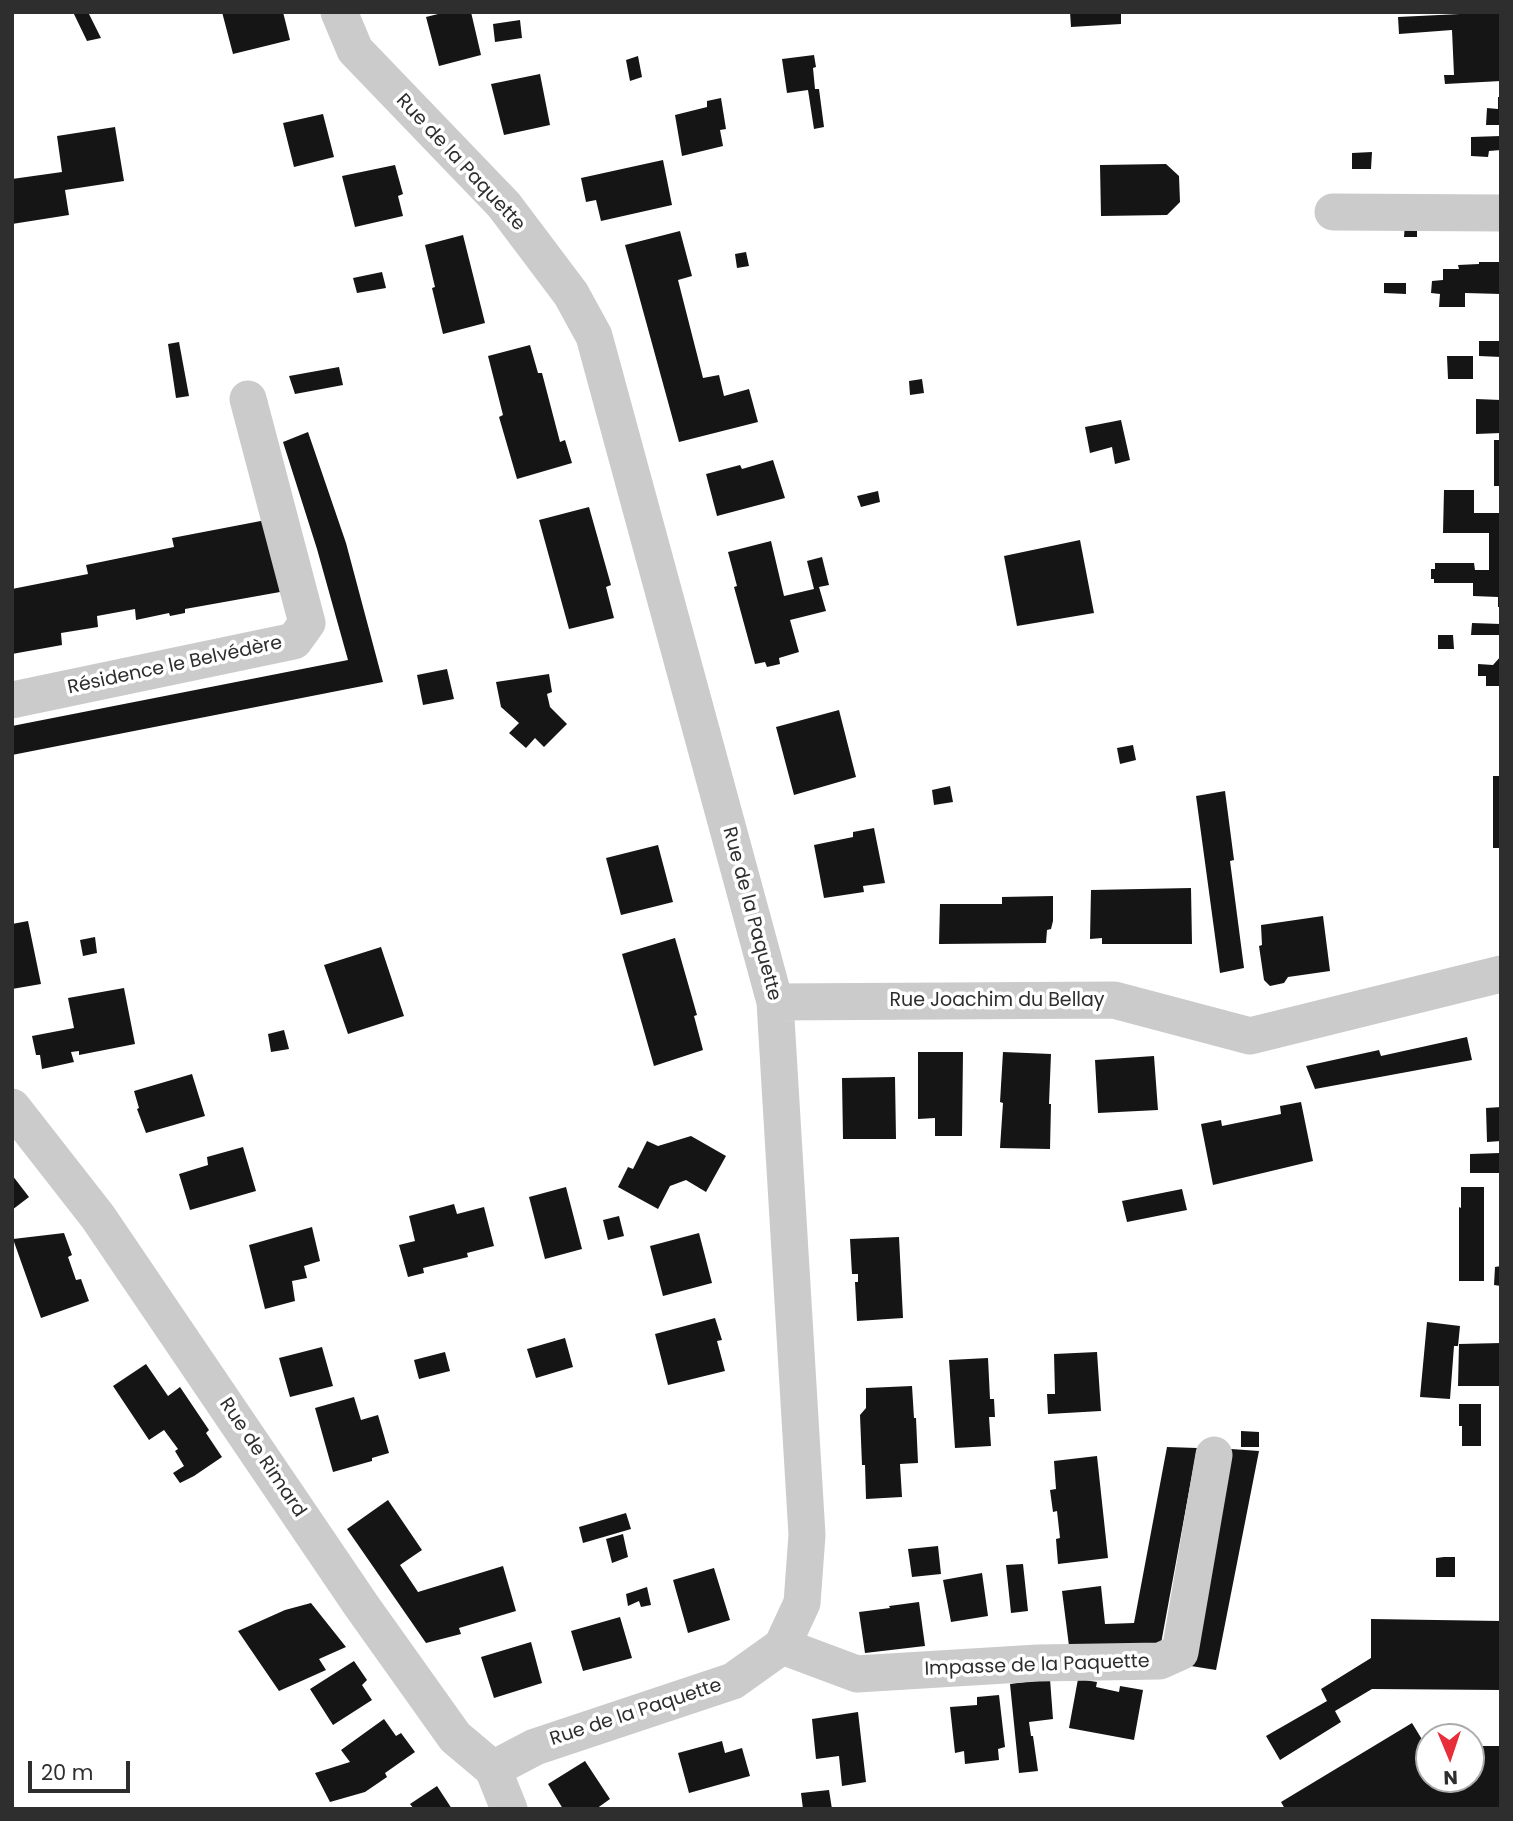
<!DOCTYPE html>
<html>
<head>
<meta charset="utf-8">
<style>
	body { margin:0 }
	#map { position:relative; width:1513px; height:1821px; overflow:hidden; background:#fff; font-family:Poppins,sans-serif }
	canvas { display:block }
	.frame { position:absolute; inset:0; border:14px solid #2e2e2e; pointer-events:none }
	.north { position:absolute; left:1415px; top:1723px; width:70px; height:70px; box-sizing:border-box; background:#fff; border:2px solid #ababab; border-radius:50%; rotate:178deg; font-size:19px; font-weight:700; line-height:28px; text-align:center; color:#2e2e2e }
	.north::after { content:''; display:block; margin:auto; width:24px; height:32px; background:#e82e38; clip-path:polygon(50% 0,100% 100%,50% 72%,0 100%) }
	.scale { position:absolute; left:28px; top:1761px; width:102px; height:32px; box-sizing:border-box; border:4px solid #2e2e2e; border-top:0; padding-left:9px; font-size:21px; line-height:24px; white-space:nowrap; color:#2e2e2e; -webkit-text-stroke:5px #fff; paint-order:stroke }
</style>
</head>
<body>
<div id="map">
<canvas width="1513" height="1821"></canvas>
<div class="frame"></div>
<div class="north">N</div>
<div class="scale">20 m</div>
</div>
<script>
const c = document.querySelector('canvas').getContext('2d');
c.lineJoin = 'round';
function paint(path, color) {
  c.fillStyle = color;
  c.fill(path, 'evenodd');
}
function shape(rows) {
  const path = new Path2D();
  for (const r of rows) {
    path.moveTo(r[0], r[1]);
    for (let i = 2; i < r.length; i += 2) path.lineTo(r[i], r[i + 1]);
  }
  return path;
}
function stroke(path, color, width, dash) {
  c.strokeStyle = color;
  c.lineWidth = width;
  c.lineCap = dash ? 'butt' : 'round';
  c.setLineDash(dash || []);
  c.stroke(path);
}
function drawText(font, color, halo, rows, align = 'center') {
  c.font = font + ' Poppins,sans-serif';
  c.lineWidth = 7;
  c.setLineDash([]);
  c.textBaseline = 'middle';
  c.strokeStyle = halo;
  c.fillStyle = color;
  for (const [text, x, y, turn = 0] of rows) {
    c.save();
    c.translate(x, y);
    c.rotate((+turn || 0) * Math.PI / 180);
    c.textAlign = isNaN(turn) ? turn : align;
    if (halo) c.strokeText(text, 0, 0);
    c.fillText(text, 0, 0);
    c.restore();
  }
}
paint(shape([
	[73,12,88,12,101,38,87,41],
	[222,12,283,12,290,40,233,54],
	[446,12,471,12,481,55,439,66,426,17],
	[1070,12,1121,12,1121,24,1071,27],
	[1501,12,1501,81,1445,84,1444,75,1454,75,1452,30,1399,34,1398,17],
	[520,20,522,38,495,42,493,24],
	[814,55,816,67,813,68,815,89,819,89,824,127,814,129,808,90,787,93,782,59],
	[638,56,642,77,630,81,626,60],
	[540,74,550,125,504,135,491,84],
	[1498,97,1501,97,1501,125,1486,125,1487,108,1498,109],
	[721,98,726,129,720,130,723,146,682,156,675,115,707,107,707,101],
	[323,114,334,157,294,167,283,123],
	[115,127,124,181,65,190,69,215,12,224,12,179,62,172,57,136],
	[1501,136,1501,150,1489,151,1488,157,1471,156,1471,137],
	[1372,152,1371,169,1352,169,1352,153],
	[663,160,672,205,601,221,596,200,586,202,581,178],
	[1166,164,1179,176,1180,202,1167,215,1101,216,1100,165],
	[395,165,403,194,398,196,403,216,355,227,342,176],
	[1405,223,1417,224,1417,237,1404,237],
	[680,231,692,276,678,280,703,378,719,375,724,396,749,389,758,422,679,442,625,245],
	[463,235,485,323,443,334,432,288,435,287,425,245],
	[746,252,749,266,737,268,735,254],
	[1479,262,1501,262,1501,294,1465,293,1465,307,1439,307,1440,294,1431,293,1432,281,1443,280,1443,269,1459,269,1458,265,1479,264],
	[382,272,386,288,357,293,353,278],
	[1384,283,1406,283,1406,294,1384,293],
	[1479,341,1501,341,1501,357,1479,356],
	[179,342,189,396,176,398,168,344],
	[530,345,538,373,542,373,560,442,565,440,572,463,517,479,499,417,503,415,488,356],
	[1447,356,1473,356,1473,379,1448,379],
	[339,367,343,385,295,394,289,376],
	[922,379,924,393,910,395,909,381],
	[1476,399,1501,400,1501,433,1476,434],
	[1121,420,1130,460,1115,464,1112,447,1090,453,1085,427],
	[308,432,346,543,383,682,12,755,12,726,348,660,317,549,283,442],
	[1494,440,1501,440,1501,486,1494,486],
	[773,460,785,498,717,516,706,474,740,465,742,469],
	[1444,490,1474,490,1474,513,1501,513,1501,607,1498,607,1498,597,1473,596,1473,583,1434,583,1434,579,1431,579,1431,569,1435,569,1435,563,1474,563,1475,570,1489,570,1489,533,1443,533],
	[878,491,880,502,861,507,857,496],
	[589,507,611,585,606,587,614,618,569,629,539,520],
	[266,520,280,592,185,609,185,613,170,616,169,613,136,620,135,609,97,616,98,627,61,633,62,645,12,654,12,589,88,574,86,565,174,547,172,538],
	[1080,540,1094,613,1017,626,1004,556],
	[771,541,784,596,814,589,807,561,822,557,829,585,819,587,826,611,790,620,799,652,779,658,780,664,767,667,765,662,755,664,734,587,737,586,728,552],
	[1472,623,1501,624,1501,635,1471,635],
	[1438,635,1453,635,1454,649,1438,649],
	[1501,656,1501,686,1486,686,1486,676,1478,676,1478,664,1493,665],
	[447,669,454,699,423,705,417,675],
	[549,674,552,692,547,694,550,707,567,724,544,747,535,738,526,748,509,733,519,723,501,707,496,682],
	[839,710,856,777,794,795,776,727],
	[1133,745,1136,760,1120,764,1117,748],
	[1493,776,1501,776,1501,848,1493,848],
	[950,786,953,802,934,805,932,790],
	[1225,791,1234,860,1230,861,1244,968,1220,973,1196,796],
	[874,828,885,883,863,886,864,892,824,898,814,845,853,837,853,832],
	[658,845,673,902,621,915,606,858],
	[1191,888,1192,944,1102,944,1102,938,1090,939,1091,890],
	[1053,896,1053,921,1051,929,1047,930,1046,943,939,944,940,904,1002,904,1002,897],
	[1323,916,1330,971,1288,977,1284,983,1270,986,1264,980,1259,946,1262,945,1261,925],
	[28,921,41,984,12,989,12,924],
	[95,937,97,953,83,956,80,940],
	[675,938,697,1015,694,1016,703,1050,654,1066,622,954],
	[381,947,404,1016,348,1034,324,965],
	[124,988,135,1044,79,1055,79,1051,71,1052,74,1062,42,1069,40,1055,36,1055,32,1036,74,1028,68,998],
	[284,1030,289,1049,271,1052,268,1034],
	[1467,1037,1472,1060,1315,1089,1306,1066,1379,1050,1381,1056],
	[918,1052,963,1052,962,1136,935,1136,935,1118,918,1119],
	[1003,1052,1051,1054,1049,1104,1051,1104,1050,1149,1000,1148,1003,1103,1000,1102],
	[1154,1056,1158,1110,1098,1113,1095,1060],
	[192,1074,205,1116,146,1133,137,1109,139,1108,134,1091],
	[895,1077,896,1139,843,1139,842,1078],
	[1301,1102,1313,1161,1213,1185,1201,1124,1221,1120,1222,1126,1281,1114,1280,1106],
	[1501,1107,1501,1141,1487,1142,1486,1108],
	[691,1136,726,1156,706,1192,686,1180,670,1186,658,1209,618,1187,628,1167,633,1169,647,1141,658,1146],
	[243,1147,256,1191,190,1210,179,1174,208,1165,207,1157],
	[1500,1153,1500,1173,1470,1173,1470,1154],
	[12,1175,29,1197,12,1210],
	[566,1187,582,1249,545,1259,529,1197],
	[1461,1187,1484,1187,1484,1281,1459,1281,1459,1207,1461,1208],
	[1182,1189,1187,1210,1127,1222,1122,1201],
	[454,1204,457,1214,484,1207,494,1246,467,1253,468,1257,423,1268,424,1273,408,1277,399,1245,415,1241,409,1216],
	[619,1216,624,1236,608,1240,603,1220],
	[312,1227,320,1261,304,1266,307,1278,292,1281,295,1301,265,1309,249,1245],
	[64,1233,72,1255,68,1257,76,1280,81,1279,89,1301,41,1318,13,1239],
	[699,1233,712,1283,663,1296,650,1246],
	[899,1237,903,1318,857,1321,855,1282,858,1282,858,1274,852,1274,850,1239],
	[1501,1266,1501,1286,1494,1285,1495,1267],
	[715,1318,722,1340,717,1341,725,1371,668,1385,655,1334],
	[1427,1322,1460,1326,1458,1346,1454,1346,1450,1399,1420,1397],
	[565,1338,573,1367,536,1378,527,1349],
	[1501,1343,1501,1386,1458,1386,1459,1344],
	[322,1347,333,1386,290,1397,279,1358],
	[445,1352,450,1371,419,1379,414,1360],
	[1097,1352,1101,1411,1048,1414,1047,1394,1055,1394,1054,1354],
	[988,1358,990,1399,994,1399,995,1417,989,1417,991,1446,955,1448,949,1360],
	[146,1364,168,1396,180,1387,209,1430,206,1433,222,1457,194,1476,180,1483,173,1473,184,1466,175,1451,178,1449,164,1430,149,1440,113,1386],
	[912,1386,914,1418,916,1418,918,1463,900,1464,902,1497,866,1499,865,1465,862,1465,860,1415,866,1408,866,1388],
	[354,1397,361,1420,378,1415,389,1453,372,1458,372,1461,333,1472,315,1408],
	[1459,1404,1481,1404,1481,1446,1462,1446,1462,1426,1459,1426],
	[1241,1431,1259,1432,1259,1447,1241,1447],
	[1167,1447,1197,1448,1160,1649,1069,1646,1062,1591,1101,1586,1105,1624,1134,1623],
	[1231,1449,1259,1451,1216,1670,1191,1666],
	[1097,1456,1108,1558,1058,1564,1056,1539,1060,1538,1057,1511,1053,1512,1050,1490,1056,1489,1054,1461],
	[388,1500,422,1550,400,1565,418,1592,503,1566,516,1611,459,1628,461,1634,426,1643,347,1529],
	[626,1513,631,1529,583,1543,579,1527],
	[623,1534,628,1557,612,1563,606,1539],
	[938,1546,941,1574,912,1577,908,1549],
	[1444,1557,1455,1557,1455,1577,1436,1577,1436,1558],
	[1023,1564,1028,1611,1011,1613,1006,1565],
	[714,1568,730,1620,688,1633,673,1580],
	[982,1573,988,1616,951,1622,943,1580],
	[647,1587,651,1605,641,1607,639,1601,628,1606,626,1594],
	[919,1602,925,1646,865,1653,859,1612,890,1608,889,1606],
	[311,1603,346,1647,319,1659,326,1670,279,1691,238,1631,285,1610],
	[620,1617,632,1658,583,1671,571,1631],
	[1371,1619,1501,1621,1501,1690,1372,1689,1335,1711,1341,1722,1280,1760,1266,1736,1327,1701,1321,1689,1371,1658],
	[531,1642,542,1683,494,1698,481,1657],
	[354,1661,367,1680,362,1685,372,1700,333,1725,310,1689],
	[1050,1679,1053,1719,1029,1722,1031,1736,1033,1736,1038,1771,1019,1773,1010,1684],
	[1078,1679,1097,1682,1096,1687,1119,1692,1120,1686,1143,1690,1134,1740,1069,1728],
	[999,1695,1005,1747,998,1749,999,1760,965,1764,964,1751,955,1753,950,1707,977,1705,977,1697],
	[858,1712,866,1782,842,1786,839,1756,816,1759,812,1719],
	[384,1719,396,1736,401,1733,415,1752,385,1773,387,1777,365,1792,330,1802,315,1773,350,1762,341,1750],
	[1412,1723,1426,1746,1429,1746,1429,1779,1471,1779,1471,1746,1501,1746,1501,1809,1285,1809,1281,1802],
	[722,1741,725,1753,742,1748,750,1776,689,1793,678,1753],
	[585,1761,610,1799,596,1809,563,1809,548,1784],
	[437,1786,452,1809,414,1809,410,1804],
	[829,1790,832,1809,803,1809,801,1793]
]), '#151515');
stroke(shape([
	[339,12,355,50,504,205,571,294,594,336,775,1002,807,1535,802,1603,782,1646,733,1681,535,1747,493,1769],
	[1333,212,1501,213],
	[12,700,294,641,307,623,248,399],
	[775,1002,1114,1000,1250,1036,1501,974],
	[12,1107,98,1217,361,1605,455,1737,493,1769,509,1809],
	[782,1646,857,1674,1038,1663,1160,1661,1180,1652,1214,1455]
]), '#cbcbcb', 37);
drawText('19px', '#2e2e2e', '#fff', [
	["Rue de la Paquette",460,163,47],
	["Résidence le Belvédère",175,666,-12],
	["Rue de la Paquette",751,914,75],
	["Rue Joachim du Bellay",997,1001],
	["Rue de Rimard",262,1458,56],
	["Impasse de la Paquette",1037,1666,-2],
	["Rue de la Paquette",636,1713,-18]
]);
</script>
</body>
</html>
